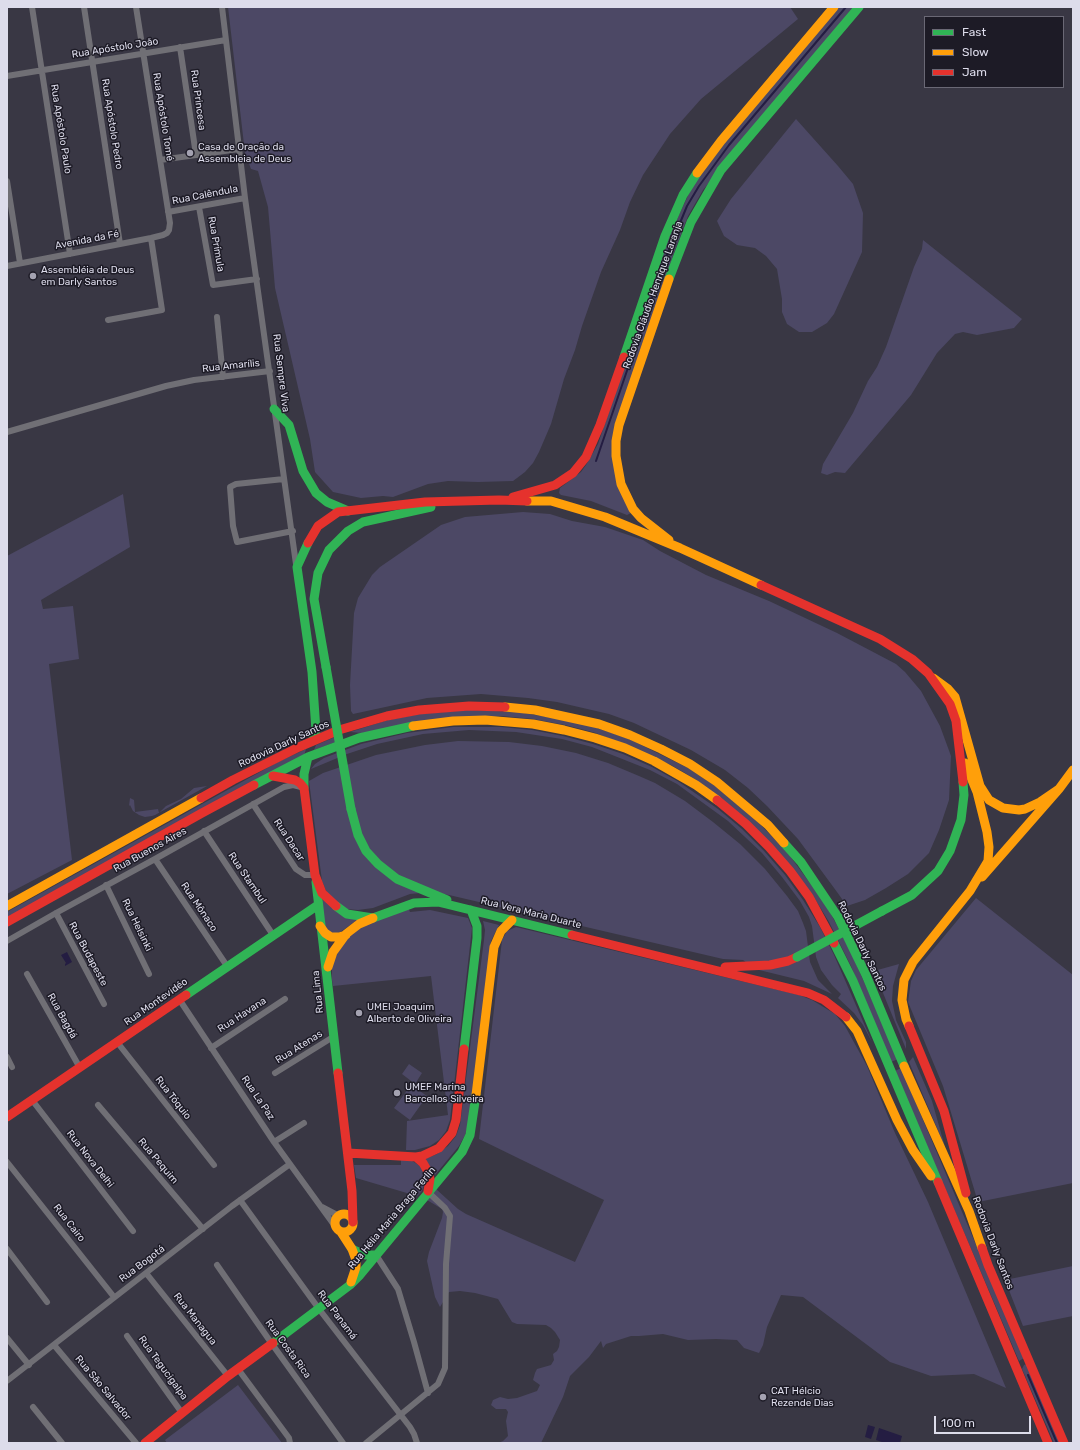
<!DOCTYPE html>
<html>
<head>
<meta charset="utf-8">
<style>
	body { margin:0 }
	#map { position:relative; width:1080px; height:1450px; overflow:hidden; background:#393744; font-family:Rubik,sans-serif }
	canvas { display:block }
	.frame { position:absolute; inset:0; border:8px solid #dddceb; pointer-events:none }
	.legend { position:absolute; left:924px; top:16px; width:140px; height:72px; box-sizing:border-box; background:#1d1b26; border:1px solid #6a6875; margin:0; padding:5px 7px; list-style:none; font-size:12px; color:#dddceb }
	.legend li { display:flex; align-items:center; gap:8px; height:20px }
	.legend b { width:20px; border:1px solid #6a6875 }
	.scale { position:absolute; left:934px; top:1416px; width:97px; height:18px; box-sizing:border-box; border:2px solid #dddceb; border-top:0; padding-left:5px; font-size:12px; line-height:14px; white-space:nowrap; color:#dddceb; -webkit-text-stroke:3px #1d1b26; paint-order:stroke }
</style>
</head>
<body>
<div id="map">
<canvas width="1080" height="1450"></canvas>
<div class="frame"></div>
<ul class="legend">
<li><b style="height:5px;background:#30b455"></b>Fast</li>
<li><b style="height:5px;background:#ff9f0a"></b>Slow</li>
<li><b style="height:5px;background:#e5322d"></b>Jam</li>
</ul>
<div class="scale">100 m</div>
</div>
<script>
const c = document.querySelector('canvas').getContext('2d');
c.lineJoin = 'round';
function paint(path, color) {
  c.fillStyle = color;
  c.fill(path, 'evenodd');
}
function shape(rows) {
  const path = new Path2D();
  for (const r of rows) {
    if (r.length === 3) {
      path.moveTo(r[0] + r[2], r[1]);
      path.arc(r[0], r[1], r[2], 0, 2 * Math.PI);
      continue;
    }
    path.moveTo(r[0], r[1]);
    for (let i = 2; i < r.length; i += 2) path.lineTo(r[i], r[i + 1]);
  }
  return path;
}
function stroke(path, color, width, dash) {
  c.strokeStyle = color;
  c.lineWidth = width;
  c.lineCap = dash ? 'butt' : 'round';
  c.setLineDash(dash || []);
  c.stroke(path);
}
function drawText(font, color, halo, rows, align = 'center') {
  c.font = font + ' Rubik,sans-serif';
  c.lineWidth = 3;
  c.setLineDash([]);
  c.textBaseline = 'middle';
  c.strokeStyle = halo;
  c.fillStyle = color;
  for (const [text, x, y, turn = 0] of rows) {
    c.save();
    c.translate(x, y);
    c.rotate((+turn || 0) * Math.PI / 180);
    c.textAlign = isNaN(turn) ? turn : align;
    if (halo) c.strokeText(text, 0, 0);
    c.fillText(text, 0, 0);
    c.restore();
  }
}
paint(shape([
	[228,7,790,7,798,19,701,99,670,134,643,175,630,202,620,230,601,272,582,326,575,350,564,379,551,424,539,452,533,463,525,472,513,481,478,482,448,481,428,484,393,497,383,496,361,498,333,492,315,472,310,439,275,288,268,207,258,171,251,169,245,153],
	[839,7,853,7,703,190,688,216,675,250,617,421,613,435,631,513,627,515,591,501,561,495,559,493,560,488,581,472,586,465,598,444,665,245,693,185,734,130],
	[796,119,838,166,853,184,863,213,862,252,834,314,827,323,812,332,799,332,787,324,782,312,782,299,777,269,766,256,755,248,737,245,724,236,717,221,731,199],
	[923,240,1022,319,1014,328,977,335,963,332,955,334,937,353,911,395,845,473,835,472,827,475,821,473,823,464,853,413,868,381,877,367,886,347,914,267,922,249],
	[123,494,130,547,41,600,43,609,73,606,79,659,49,664,72,860,7,894,7,556],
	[523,512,550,514,572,521,605,527,643,540,660,551,706,575,769,601,837,633,896,664,905,672,921,691,940,726,951,756,949,800,939,830,929,853,908,874,886,888,865,900,847,906,837,892,798,839,767,806,748,788,725,770,691,750,634,723,609,714,557,702,528,698,481,694,427,698,353,714,351,711,350,685,354,613,358,598,372,575,380,567,441,525,465,517],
	[469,710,518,712,582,723,629,739,688,768,715,786,753,817,787,852,826,905,849,948,898,1059,891,1062,851,966,829,922,812,894,698,781,685,773,671,765,596,733,565,725,533,719,501,716,362,733,350,732,388,720,420,714],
	[453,727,501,727,532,730,563,736,593,744,623,754,652,767,679,782,718,809,742,829,764,851,785,875,803,900,820,927,834,955,872,1042,863,1025,854,1013,838,998,841,994,832,985,821,970,816,957,812,926,809,917,800,901,782,877,762,853,728,821,677,784,650,770,592,747,562,739,516,732,469,730,423,734,377,744,347,754,311,769,315,764,324,758,361,744,407,733],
	[335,737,341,740,314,750,316,745],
	[458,741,509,742,542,746,576,753,608,763,639,776,655,783,685,801,713,822,740,844,765,869,787,896,798,911,803,923,806,931,810,962,818,980,832,994,804,981,755,969,743,960,723,959,449,895,431,892,410,894,373,908,358,910,347,909,336,902,327,893,322,881,309,781,323,773,376,755,425,745],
	[306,749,304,756,7,918,7,912,278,762],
	[207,786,155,815,152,816,145,817,139,815,133,811,130,805,129,806,130,798,134,800,135,812,158,809,159,813,166,806,181,799,194,788],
	[976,898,1073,975,1073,1183,978,1202,943,1086,908,1002,911,981,916,970],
	[323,900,357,920,339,933,335,934,326,931,321,903],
	[408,907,410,912,430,910,468,918,472,928,450,1120,446,1131,439,1140,430,1146,415,1150,406,1150,407,1121,448,1115,431,976,333,986,332,980,332,966,340,947,357,929],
	[483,921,499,925,491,941,469,1123,465,1135,459,1146,435,1175,425,1159,437,1154,448,1146,456,1136,460,1125,484,940,485,930],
	[516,927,799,995,812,1000,835,1014,845,1026,867,1066,895,1133,928,1202,1006,1388,974,1374,931,1376,890,1362,803,1297,781,1295,767,1327,763,1345,759,1353,744,1348,737,1340,716,1339,688,1340,663,1334,639,1336,631,1336,606,1344,603,1348,601,1341,589,1357,570,1376,563,1397,541,1443,498,1443,503,1441,508,1436,506,1421,508,1412,506,1409,496,1409,491,1405,493,1400,500,1397,508,1399,517,1398,537,1391,540,1385,533,1380,535,1373,537,1369,551,1365,554,1360,553,1354,557,1351,559,1347,560,1340,555,1332,551,1328,546,1325,517,1324,512,1322,498,1299,475,1293,460,1291,449,1292,440,1307,435,1297,427,1261,429,1252,442,1218,443,1212,442,1209,427,1200,436,1189,458,1209,466,1214,575,1262,604,1200,479,1139,502,940,507,931],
	[899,964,893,986,892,1001,896,1020,906,1042,906,1049,874,971],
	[913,1057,932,1101,945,1147,909,1062],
	[409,1064,422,1073,415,1084,402,1074],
	[901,1068,1024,1358,1019,1361,895,1071],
	[411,1085,427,1096,410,1120,394,1108],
	[408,1159,414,1162,420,1166,423,1171,425,1178,424,1185,422,1191,417,1196,356,1178,354,1165,401,1165,401,1160],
	[1073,1266,1073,1316,1023,1326,1005,1280],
	[1027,1364,1060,1443,1054,1443,1022,1369,1024,1365],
	[238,1385,282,1443,167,1443,165,1440]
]), '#4c4865');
paint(shape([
	[67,952,72,962,65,966,65,964,66,963,61,955],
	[868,1425,875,1427,871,1439,865,1437],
	[879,1428,902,1436,900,1443,885,1443,876,1440]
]), '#241d42');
stroke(shape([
	[596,461,666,257,687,206,699,186,729,145,846,7],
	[1028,1375,1057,1443]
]), '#241d42', 2);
stroke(shape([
	[32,7,70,254],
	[84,7,120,244],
	[222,7,245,198,296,564],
	[180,47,196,155],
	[7,76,226,40],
	[160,160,239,149],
	[7,181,20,263],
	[199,207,213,285,257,279],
	[168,212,245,198],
	[7,266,151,238,163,235,167,233,169,230,170,223,136,7],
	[217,317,223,377],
	[108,320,162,310,151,238],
	[7,432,166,386,194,380,270,371],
	[284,479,236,484,230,487,233,526,237,542,293,531],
	[253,804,296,869,305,875,315,875],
	[204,831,273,935],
	[155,859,227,966],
	[106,885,149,974],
	[56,913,104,1004],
	[7,941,56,913,155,859,284,787,293,785,301,787],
	[27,974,80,1068],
	[179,999,274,1142,337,1229],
	[117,1042,214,1165],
	[211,1048,285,999],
	[7,1057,12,1067],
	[275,1073,333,1037],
	[32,1100,133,1231],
	[98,1105,203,1229],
	[274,1142,304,1123],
	[7,1162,114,1297],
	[240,1200,319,1309,410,1427,414,1434,417,1443],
	[322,1207,339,1216],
	[7,1249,47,1302],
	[376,1255,398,1289,414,1342,428,1393],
	[217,1265,272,1344,343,1443],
	[146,1273,228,1376],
	[127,1336,182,1413],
	[7,1338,29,1365],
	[54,1345,136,1443],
	[238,1369,289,1438,290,1443],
	[7,1381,232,1206,290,1164],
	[33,1407,62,1443],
	[366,1443,438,1384,445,1368,446,1264,450,1216,445,1208,428,1192]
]), '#706f75', 6);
stroke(shape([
	[669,279,691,222,721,170,859,7],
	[624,357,665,236,683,195,697,173],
	[274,409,289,425,303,471,316,493,327,502,348,511],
	[308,543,297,567,312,672,316,731,312,741],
	[326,667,314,599,318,573,329,550,348,531,363,522,431,507],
	[254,785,308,757,359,738,413,726],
	[304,788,304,774,308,757],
	[351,809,358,835,366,851,378,864,397,879,447,900],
	[784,843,801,862,838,917,866,975,904,1066],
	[316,882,338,1073],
	[336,906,347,914,373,918,414,903,438,902,572,935],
	[882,911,912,895,938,871,950,851,961,820,964,795,963,782],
	[834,943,853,981,938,1182],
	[186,995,318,905],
	[464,1049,477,938,477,926,471,910],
	[352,1249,365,1255,376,1255],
	[273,1343,350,1285,360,1275,462,1152,470,1135,476,1095]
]), '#30b455', 9);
stroke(shape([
	[697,173,721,141,834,7],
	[527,501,551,501,605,517,680,548,761,585],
	[669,540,641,518,633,509,621,484,616,456,616,441,619,425,669,279],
	[933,678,948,689,955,697,980,786,989,800,1003,808,1019,810,1025,809,1040,802,1059,789],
	[505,707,535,710,599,724,630,735,661,749,690,764,717,782,768,825,784,843],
	[413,726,453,721,485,720,533,724,564,730,595,738,625,748,654,761,696,785,717,800],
	[982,877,1059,789,1073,770],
	[7,906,201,798],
	[320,926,325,933,331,937,339,937,346,935],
	[328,967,333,952,346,934,359,924,373,918],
	[846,1017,857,1031,897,1120,913,1150,931,1176],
	[909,1026,906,1019,902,1000,904,980,913,962,970,891,988,861,989,847,987,832,977,792,965,763],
	[904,1066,969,1211,982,1248],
	[476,1095,494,947,501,931,512,920],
	[344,1223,9],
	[341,1232,352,1249,356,1260,356,1267,351,1282]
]), '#ff9f0a', 9);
stroke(shape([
	[513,497,555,485,573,473,586,457,600,425,624,357],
	[308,543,318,526,338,512,425,502,499,500,527,501],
	[761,585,880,639,912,659,928,673,950,704,956,721,963,782],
	[273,776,295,780,300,783,304,788,315,875,322,893,336,906],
	[201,798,233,780,299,747,339,730,387,716,419,710,469,706,505,707],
	[717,800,746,824,769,847,790,871,809,897,834,943],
	[7,922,202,813,254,785],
	[572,935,808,993,824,1000,846,1017],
	[725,967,770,965,788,961,797,957],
	[909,1026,944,1111,966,1193],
	[338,1073,352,1191,353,1222],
	[7,1117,186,995],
	[348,1153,416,1157,422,1156,439,1148,452,1133,456,1120,464,1049],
	[416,1157,423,1163,427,1170,430,1179,428,1191],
	[938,1182,1048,1443],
	[982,1248,988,1265,1064,1443],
	[145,1443,228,1376,273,1343]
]), '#e5322d', 9);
stroke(shape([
	[326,667,351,809],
	[797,957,882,911]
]), '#30b455', 9);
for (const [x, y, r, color] of [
	[190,153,4,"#a4a2b1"],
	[33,276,4,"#a4a2b1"],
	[359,1013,4,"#a4a2b1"],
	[397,1093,4,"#a4a2b1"],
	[763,1397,4,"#a4a2b1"]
]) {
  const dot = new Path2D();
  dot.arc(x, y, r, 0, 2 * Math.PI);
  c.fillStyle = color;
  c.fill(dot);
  stroke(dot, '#1d1b26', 1.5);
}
drawText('10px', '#dddceb', '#1d1b26', [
	["Rua Apóstolo João",115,48,-9],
	["Rua Princesa",198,100,82],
	["Rua Apóstolo Tomé",163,117,81],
	["Rua Apóstolo Pedro",112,124,81],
	["Rua Apóstolo Paulo",61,129,81],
	["Rua Calêndula",205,195,-11],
	["Avenida da Fé",87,240,-11],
	["Rua Prímula",216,244,80],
	["Rodovia Cláudio Henrique Laranja",653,295,-70],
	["Rua Amarílis",231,366,-6],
	["Rua Sempre Viva",281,373,83],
	["Rodovia Darly Santos",284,744,-25],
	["Rua Dacar",289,840,57],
	["Rua Buenos Aires",150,850,-29],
	["Rua Stambul",247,878,56],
	["Rua Mônaco",199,907,56],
	["Rua Vera Maria Duarte",531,913,14],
	["Rua Helsinki",137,925,64],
	["Rodovia Darly Santos",862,946,64],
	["Rua Budapeste",88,954,62],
	["Rua Lima",318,992,-96],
	["Rua Montevidéo",156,1002,-35],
	["Rua Havana",242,1015,-33],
	["Rua Bagdá",62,1016,61],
	["Rua Atenas",299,1047,-32],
	["Rua Tóquio",173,1098,52],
	["Rua La Paz",258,1098,56],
	["Rua Nova Delhi",90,1159,52],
	["Rua Pequim",158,1161,50],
	["Rua Hélia Maria Braga Ferlin",392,1218,-50],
	["Rua Cairo",69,1223,52],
	["Rodovia Darly Santos",993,1243,69],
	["Rua Bogotá",142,1264,-37],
	["Rua Panamá",337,1315,53],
	["Rua Managua",195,1319,52],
	["Rua Costa Rica",288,1349,54],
	["Rua Tegucigalpa",163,1368,54],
	["Rua São Salvador",103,1388,50]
]);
drawText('10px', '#dddceb', '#1d1b26', [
	["Casa de Oração da",198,147],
	["Assembleia de Deus",198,159],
	["Assembléia de Deus",41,270],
	["em Darly Santos",41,282],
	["UMEI Joaquim",367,1007],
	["Alberto de Oliveira",367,1019],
	["UMEF Marina",405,1087],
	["Barcellos Silveira",405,1099],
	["CAT Hélcio",771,1391],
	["Rezende Dias",771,1403]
], 'left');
</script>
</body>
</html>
